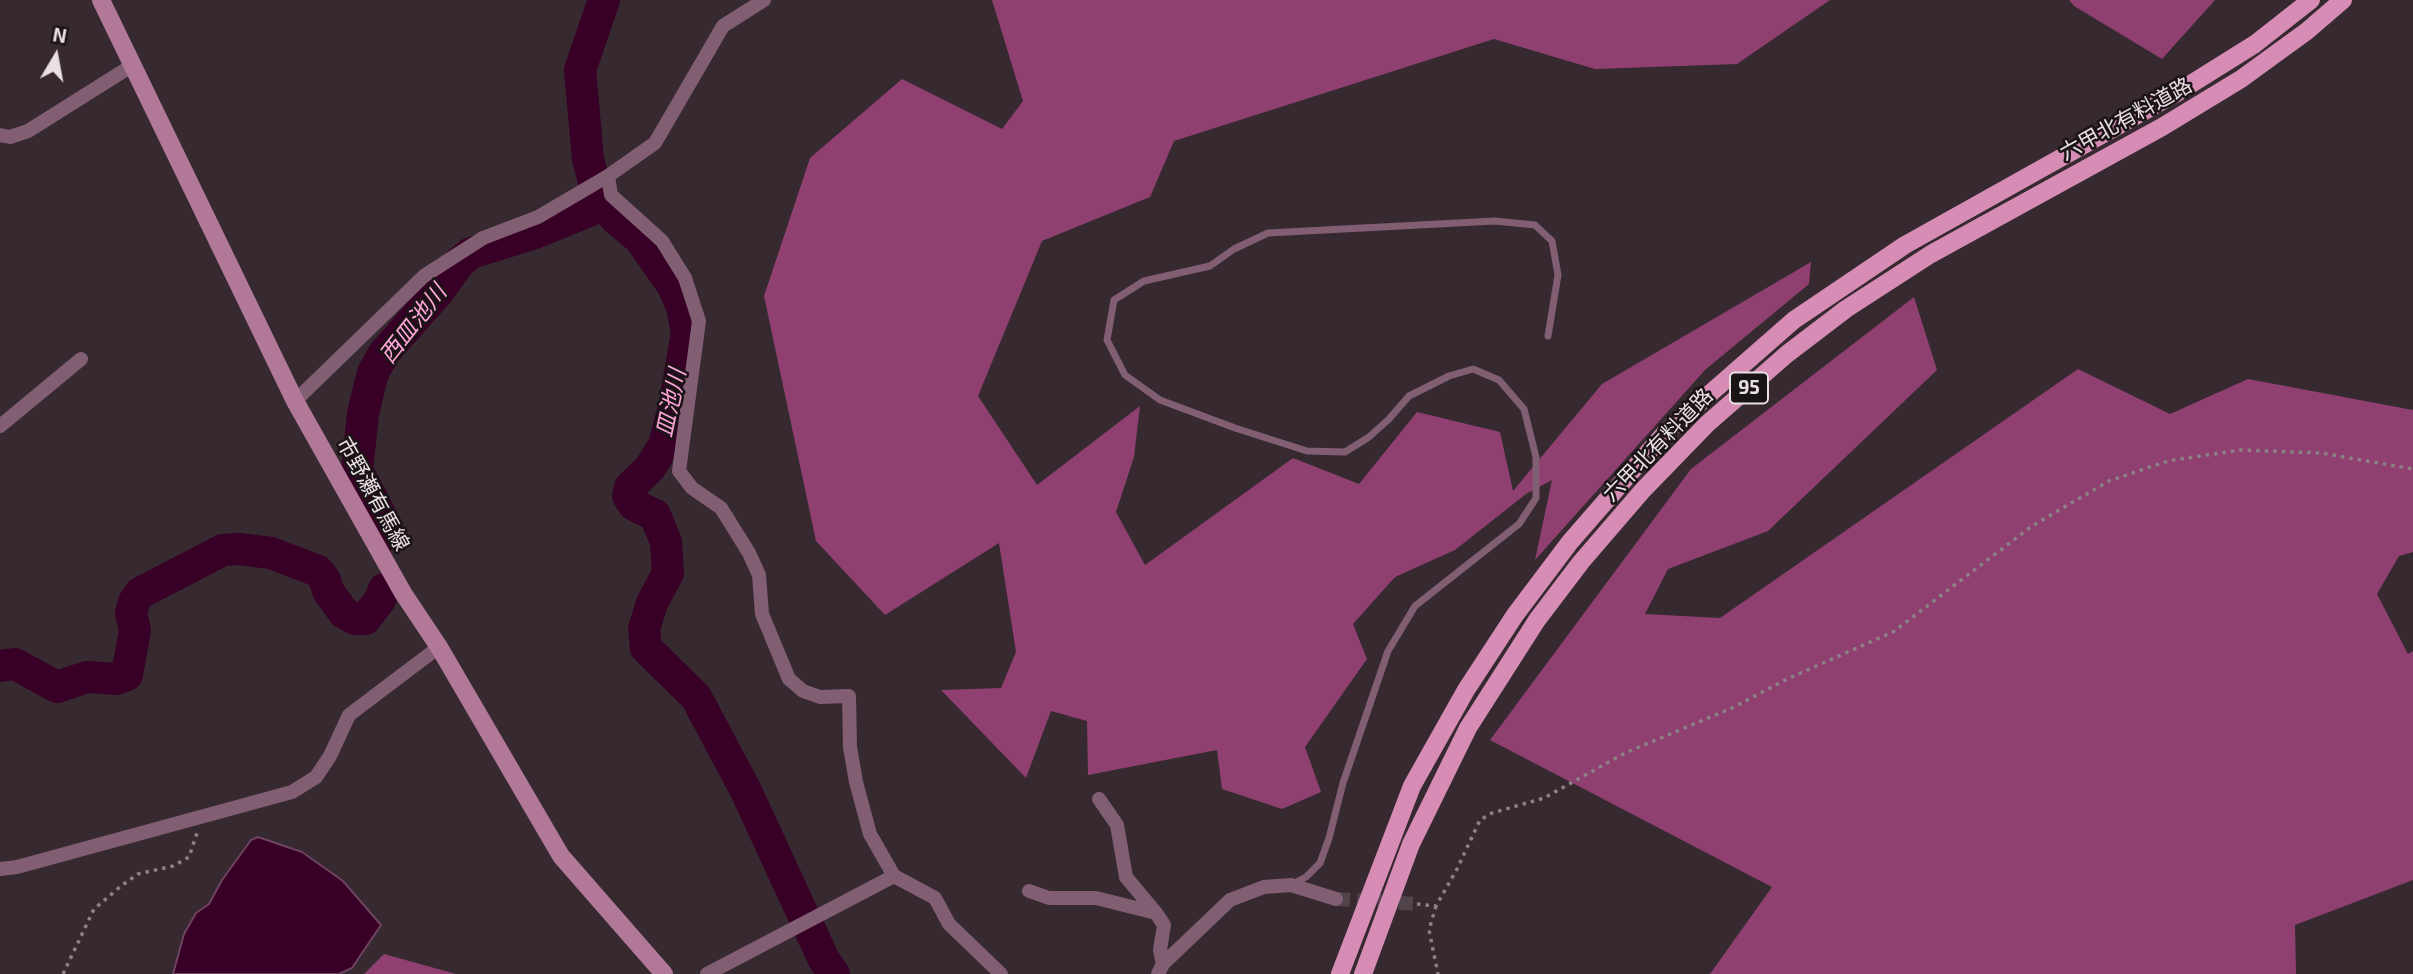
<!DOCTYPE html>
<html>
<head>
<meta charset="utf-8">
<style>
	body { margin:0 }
	#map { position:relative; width:2413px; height:974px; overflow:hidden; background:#362930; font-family:"Exo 2",sans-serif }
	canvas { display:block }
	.north { position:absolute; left:21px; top:21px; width:70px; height:70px; -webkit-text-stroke:5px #1a1417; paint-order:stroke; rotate:10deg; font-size:19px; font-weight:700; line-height:28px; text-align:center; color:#e9e0e4 }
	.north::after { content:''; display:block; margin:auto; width:24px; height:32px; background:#e9e0e4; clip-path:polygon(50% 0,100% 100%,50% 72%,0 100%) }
</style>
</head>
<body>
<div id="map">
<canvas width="2413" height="974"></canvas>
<div class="north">N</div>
</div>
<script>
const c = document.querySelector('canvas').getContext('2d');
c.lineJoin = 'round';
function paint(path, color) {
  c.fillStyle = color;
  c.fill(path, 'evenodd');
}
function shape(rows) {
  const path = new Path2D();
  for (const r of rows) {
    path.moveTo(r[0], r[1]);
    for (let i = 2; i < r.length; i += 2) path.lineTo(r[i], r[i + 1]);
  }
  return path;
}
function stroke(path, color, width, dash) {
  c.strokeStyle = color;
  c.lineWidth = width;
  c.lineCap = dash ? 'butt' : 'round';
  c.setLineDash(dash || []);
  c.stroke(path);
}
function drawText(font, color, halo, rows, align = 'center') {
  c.font = font + ' "Exo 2","Noto Sans JP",sans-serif';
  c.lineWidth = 5;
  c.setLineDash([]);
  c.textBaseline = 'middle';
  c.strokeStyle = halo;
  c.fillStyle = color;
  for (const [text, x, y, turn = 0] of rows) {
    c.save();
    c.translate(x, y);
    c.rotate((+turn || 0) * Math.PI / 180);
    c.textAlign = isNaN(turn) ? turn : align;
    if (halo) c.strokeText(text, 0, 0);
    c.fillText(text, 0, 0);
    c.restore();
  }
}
paint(shape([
	[992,0,1830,0,1737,64,1595,69,1494,39,1174,141,1150,197,1042,241,978,396,1037,485,1140,406,1134,457,1116,512,1145,565,1293,458,1359,484,1417,412,1500,432,1513,491,1602,384,1811,262,1809,284,1705,370,1535,560,1552,480,1526,494,1455,550,1395,577,1353,624,1367,659,1305,747,1321,792,1282,809,1222,789,1217,750,1088,775,1087,721,1051,711,1026,778,941,690,1001,688,1016,652,999,543,885,615,816,541,764,296,810,158,902,79,1002,129,1023,101],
	[2069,0,2215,0,2162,59,2074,6],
	[1914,297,1937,370,1768,531,1668,569,1645,614,1720,618,2078,369,2170,414,2248,379,2413,410,2413,552,2399,556,2377,594,2408,654,2413,651,2413,880,2295,925,2296,974,1710,974,1772,887,1490,740,1691,469],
	[384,954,456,974,364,974]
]), '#8f4070');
const water = shape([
	[258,837,302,852,343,881,381,925,352,968,339,974,173,974,184,934,196,913,209,904,222,880,251,840,258,837]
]);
paint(water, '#380026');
stroke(water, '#6d435f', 2);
stroke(shape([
	[604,0,580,70,588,159,594,182,602,203,616,219,640,239,673,286,682,307,687,332,675,403,664,445,650,468,630,487,628,496,634,505,655,515,666,542,668,573,652,603,644,629,646,648,696,697,746,791,824,960,834,974],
	[384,536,382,518,357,470,363,414,369,388,373,373,384,353,439,291,459,263,471,253,535,233,589,211,602,203],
	[0,666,15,664,57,687,87,677,116,679,127,675,135,630,131,613,134,602,140,593,223,550,239,549,271,553,318,571,325,580,328,591,344,613,355,619,365,619,380,600,384,589]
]), '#380026', 32);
stroke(shape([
	[1336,899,1417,904]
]), '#51444b', 14, [14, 7]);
stroke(shape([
	[1417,904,1436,906,1457,869,1480,820,1492,813,1544,798,1625,753,1732,708,1787,679,1893,632,2032,526,2109,481,2168,461,2240,450,2321,453,2413,469],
	[1436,906,1429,930,1438,974],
	[63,974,94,909,121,886,138,874,173,866,189,857,197,833]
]), '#8c8186', 3.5, [3.5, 5]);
stroke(shape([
	[1291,885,1306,877,1320,863,1329,838,1343,783,1388,651,1415,606,1519,524,1536,498,1536,457,1524,409,1499,380,1473,369,1449,376,1409,396,1389,419,1369,437,1345,452,1307,451,1235,428,1160,400,1125,375,1107,340,1114,300,1144,281,1210,266,1234,249,1268,233,1495,221,1535,225,1552,241,1558,275,1548,336]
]), '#825e72', 7);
stroke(shape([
	[0,135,10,137,28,131,133,65],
	[608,176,611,195,662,241,685,278,699,321,679,471,692,488,721,508,749,553,759,575,762,614,789,679,803,691,820,697,849,696,850,747,856,782,870,834,894,876,935,898,949,924,1001,974],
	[295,401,424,276,483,238,538,217,608,176,655,143,723,26,764,0],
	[0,426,81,359],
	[1099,799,1117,825,1126,877,1156,913,1164,925,1160,950,1163,964],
	[0,869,17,867,292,792,316,777,330,756,349,715,439,647],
	[1029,891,1049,898,1096,898,1156,913],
	[707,974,894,876],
	[1158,974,1163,964,1230,900,1264,887,1291,885,1336,899]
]), '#825e72', 14);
stroke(shape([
	[101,0,295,401,403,593,439,647,561,856,664,974]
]), '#b17898', 18);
stroke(shape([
	[1340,974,1412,786,1466,690,1515,615,1570,542,1665,433,1794,320,1905,245,2175,94,2255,44,2311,0],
	[1363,974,1411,844,1468,728,1537,620,1581,562,1643,490,1707,424,1787,354,1846,309,1931,254,2162,127,2241,79,2307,31,2343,0]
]), '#d68cb5', 18);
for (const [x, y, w] of [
	[1749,388,38]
]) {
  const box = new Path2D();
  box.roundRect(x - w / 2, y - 15.5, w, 31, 5);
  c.fillStyle = '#1a1417';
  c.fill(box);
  stroke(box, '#e9e0e4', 2);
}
drawText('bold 19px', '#e9e0e4', null, [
	["95",1749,388]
]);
drawText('21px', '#e9e0e4', '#1a1417', [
	["六甲北有料道路",2126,119,-29],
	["六甲北有料道路",1658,445,-46],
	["市野瀬有馬線",373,494,61]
]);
drawText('italic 23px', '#ffa5d8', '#1a1417', [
	["西皿池川",413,324,-52],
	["皿池川",671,403,-78]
]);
</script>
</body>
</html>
